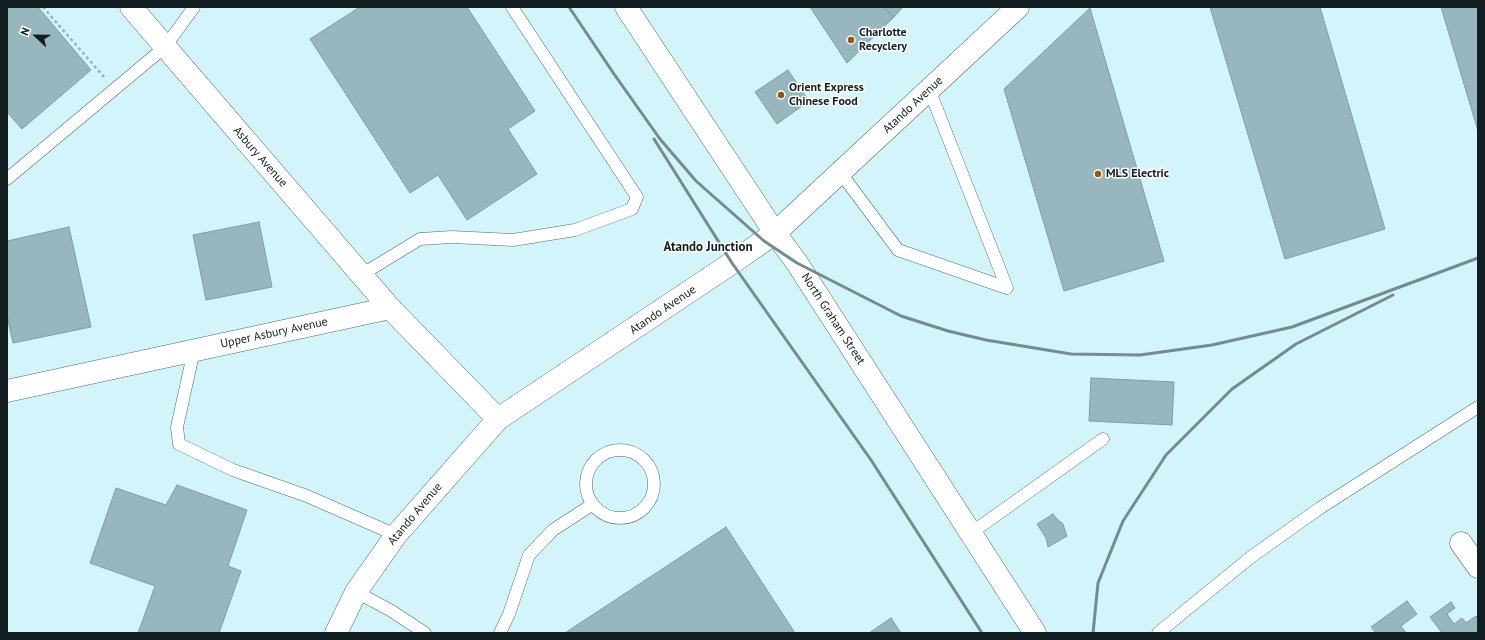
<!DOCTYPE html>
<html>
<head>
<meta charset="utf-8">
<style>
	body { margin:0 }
	#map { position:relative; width:1485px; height:640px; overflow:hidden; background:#d4f4fb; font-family:"PT Sans",sans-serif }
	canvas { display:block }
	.frame { position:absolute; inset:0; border:8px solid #121e21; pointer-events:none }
	.north { position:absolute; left:16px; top:16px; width:40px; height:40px; -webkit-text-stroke:3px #fff; paint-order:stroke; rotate:292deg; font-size:11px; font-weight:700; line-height:16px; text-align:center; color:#121e21 }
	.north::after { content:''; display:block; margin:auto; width:14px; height:18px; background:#121e21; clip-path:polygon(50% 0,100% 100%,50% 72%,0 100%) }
</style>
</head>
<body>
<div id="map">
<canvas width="1485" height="640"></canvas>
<div class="frame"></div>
<div class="north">N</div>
</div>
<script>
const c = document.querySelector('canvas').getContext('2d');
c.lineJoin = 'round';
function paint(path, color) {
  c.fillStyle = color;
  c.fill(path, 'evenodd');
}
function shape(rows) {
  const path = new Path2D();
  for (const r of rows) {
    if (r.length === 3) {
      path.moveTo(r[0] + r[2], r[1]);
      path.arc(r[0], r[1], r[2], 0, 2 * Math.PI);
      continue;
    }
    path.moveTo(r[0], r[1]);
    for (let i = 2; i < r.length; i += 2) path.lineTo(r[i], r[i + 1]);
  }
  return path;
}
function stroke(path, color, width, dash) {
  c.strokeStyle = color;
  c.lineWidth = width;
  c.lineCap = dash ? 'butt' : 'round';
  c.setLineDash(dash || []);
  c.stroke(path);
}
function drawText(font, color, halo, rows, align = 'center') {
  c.font = font + ' "PT Sans",sans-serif';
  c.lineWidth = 3;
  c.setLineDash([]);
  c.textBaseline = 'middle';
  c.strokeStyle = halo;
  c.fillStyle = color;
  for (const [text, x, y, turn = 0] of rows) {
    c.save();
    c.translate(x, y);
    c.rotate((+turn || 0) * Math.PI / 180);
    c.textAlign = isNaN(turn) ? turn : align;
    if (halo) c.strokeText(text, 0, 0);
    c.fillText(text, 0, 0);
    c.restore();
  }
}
const building = shape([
	[7,7,38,7,91,70,22,129,7,112,7,7],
	[360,7,467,7,535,111,508,129,537,174,467,220,438,175,410,193,310,39,360,7],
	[810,7,883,7,894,17,847,63,810,7],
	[883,7,903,7,894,17,883,7],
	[1210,7,1320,7,1385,229,1285,259,1210,7],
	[1441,7,1478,7,1478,131,1441,7],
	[1090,8,1164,261,1064,291,1004,89,1090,8],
	[788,70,809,101,777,124,755,92,788,70],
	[259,222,272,287,206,300,193,235,259,222],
	[69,227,91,327,13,343,7,316,7,241,69,227],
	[1091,378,1174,382,1172,425,1089,421,1091,378],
	[177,485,247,510,228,566,241,571,219,633,138,633,155,586,90,563,116,488,166,505,177,485],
	[1053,514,1056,518,1063,524,1067,536,1048,547,1046,538,1037,524,1053,514],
	[726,527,795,633,565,633,726,527],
	[1407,601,1417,614,1401,626,1406,633,1376,633,1371,627,1407,601],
	[1451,602,1455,608,1447,614,1454,624,1462,618,1466,623,1476,616,1478,619,1478,633,1442,633,1430,617,1451,602],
	[891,618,901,633,869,633,891,618]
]);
paint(building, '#97b6bd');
stroke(building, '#7f9da4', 1);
const service = shape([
	[840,172,898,250,1007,288,929,89],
	[7,179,165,47,194,7],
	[361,275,420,239,452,237,513,240,575,230,632,209,637,197,512,7],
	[194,350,177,427,179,444,233,470,307,496,396,535],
	[620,484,34],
	[971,533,1103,439],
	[356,592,390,610,425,633],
	[500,633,509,614,529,555,553,530,593,504],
	[1158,633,1251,557,1320,508,1478,407]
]);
const minor = shape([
	[131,7,390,308],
	[7,391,390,308,498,419],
	[1461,543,1478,567]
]);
const secondary = shape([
	[626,7,775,233,797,263,1035,633],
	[336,633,356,592,396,535,498,419,732,263,775,233,1018,7]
]);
stroke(service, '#4f6c72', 13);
stroke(minor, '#4f6c72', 23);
stroke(secondary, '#4f6c72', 23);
stroke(shape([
	[43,7,104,77]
]), '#98b2b8', 2.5, [3, 3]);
stroke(service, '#fff', 12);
stroke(minor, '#fff', 22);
stroke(secondary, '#fff', 22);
stroke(shape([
	[569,7,614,74,660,139,696,181,764,241,797,263,901,316,948,331,986,340,1071,354,1140,355,1212,345,1292,327,1478,258],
	[654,139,732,263,871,460,982,633],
	[1093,633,1098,583,1123,521,1166,455,1232,389,1296,344,1393,295]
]), '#748b90', 3);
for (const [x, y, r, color] of [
	[851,40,4,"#935917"],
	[781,95,4,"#935917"],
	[1098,174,4,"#935917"]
]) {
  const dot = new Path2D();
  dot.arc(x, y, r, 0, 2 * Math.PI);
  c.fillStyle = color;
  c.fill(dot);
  stroke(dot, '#fff', 1.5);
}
drawText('bold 12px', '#121e21', '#fff', [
	["Charlotte",859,33],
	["Recyclery",859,47],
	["Orient Express",789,88],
	["Chinese Food",789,102],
	["MLS Electric",1106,174]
], 'left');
drawText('12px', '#121e21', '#fff', [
	["Atando Avenue",913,105,-43],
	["Asbury Avenue",260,157,49],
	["Atando Avenue",663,310,-34],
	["North Graham Street",833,319,57],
	["Upper Asbury Avenue",274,333,-12],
	["Atando Avenue",415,514,-50]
]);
drawText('bold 13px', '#121e21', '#fff', [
	["Atando Junction",708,247]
]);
</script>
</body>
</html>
